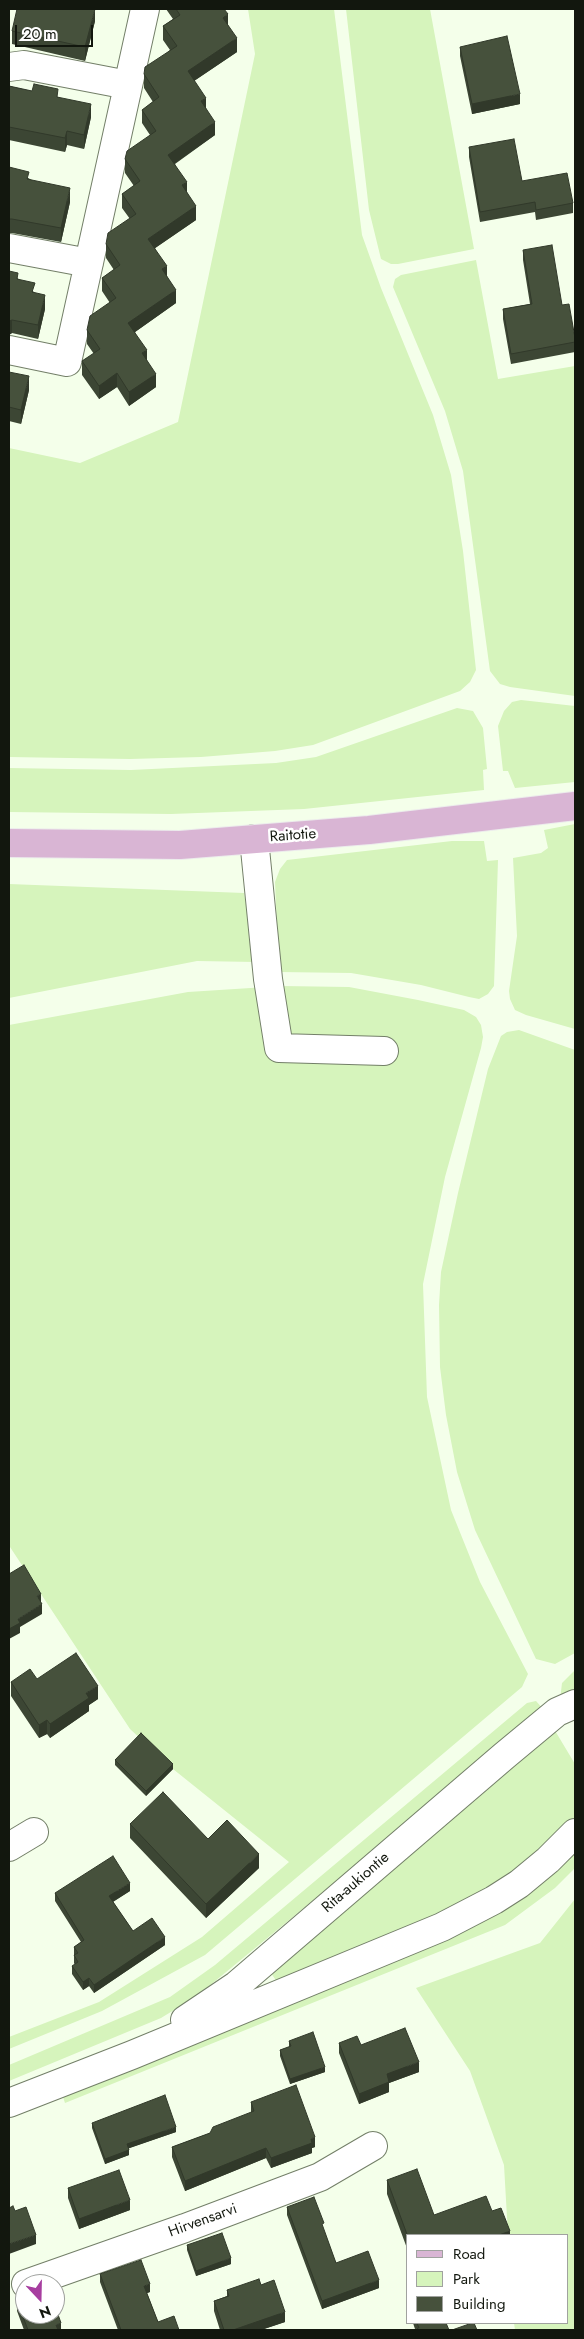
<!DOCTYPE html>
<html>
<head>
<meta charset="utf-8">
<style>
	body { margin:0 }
	#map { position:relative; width:584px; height:2339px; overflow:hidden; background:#f4ffea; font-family:Jost,sans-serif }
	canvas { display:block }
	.frame { position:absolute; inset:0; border:10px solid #12170e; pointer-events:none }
	.legend { position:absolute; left:406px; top:2234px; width:162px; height:90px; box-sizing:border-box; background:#fff; border:1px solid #a0a29f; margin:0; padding:6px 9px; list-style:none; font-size:15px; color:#12170e }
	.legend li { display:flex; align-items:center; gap:10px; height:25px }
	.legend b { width:25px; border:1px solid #a0a29f }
	.north { position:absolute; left:15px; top:2274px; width:50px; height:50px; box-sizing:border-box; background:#fff; border:1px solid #a0a29f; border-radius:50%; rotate:159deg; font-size:14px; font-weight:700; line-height:20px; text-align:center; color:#12170e }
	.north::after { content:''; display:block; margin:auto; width:18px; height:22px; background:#a73ea0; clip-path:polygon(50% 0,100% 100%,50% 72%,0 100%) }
	.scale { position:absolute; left:15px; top:25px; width:78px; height:22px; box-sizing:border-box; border:2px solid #12170e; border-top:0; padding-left:6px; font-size:15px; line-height:18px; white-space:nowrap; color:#12170e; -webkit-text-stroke:4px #fff; paint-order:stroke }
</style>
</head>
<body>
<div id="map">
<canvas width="584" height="2339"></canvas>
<div class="frame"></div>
<ul class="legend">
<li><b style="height:6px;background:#d9b5d4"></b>Road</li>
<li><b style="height:14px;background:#d6f4bc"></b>Park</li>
<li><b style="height:14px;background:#46513c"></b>Building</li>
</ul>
<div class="north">N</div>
<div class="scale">20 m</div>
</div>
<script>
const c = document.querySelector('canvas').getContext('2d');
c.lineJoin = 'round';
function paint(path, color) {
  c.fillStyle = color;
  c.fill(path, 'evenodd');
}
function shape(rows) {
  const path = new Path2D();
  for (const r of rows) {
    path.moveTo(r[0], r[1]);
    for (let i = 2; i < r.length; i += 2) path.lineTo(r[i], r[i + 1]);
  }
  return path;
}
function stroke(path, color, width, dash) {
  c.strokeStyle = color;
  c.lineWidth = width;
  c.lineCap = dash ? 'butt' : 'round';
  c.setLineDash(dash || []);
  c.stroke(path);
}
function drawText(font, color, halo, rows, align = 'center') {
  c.font = font + ' Jost,sans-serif';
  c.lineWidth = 5;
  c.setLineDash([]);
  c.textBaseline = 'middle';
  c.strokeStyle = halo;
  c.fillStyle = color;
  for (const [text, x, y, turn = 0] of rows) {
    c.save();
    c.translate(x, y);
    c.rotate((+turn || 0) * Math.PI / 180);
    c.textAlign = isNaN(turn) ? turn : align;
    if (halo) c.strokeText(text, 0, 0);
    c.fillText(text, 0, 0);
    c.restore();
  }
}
paint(shape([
	[248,9,334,9,362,235,381,288,433,415,451,475,463,551,476,670,470,682,460,691,313,745,275,751,201,757,130,759,9,757,9,448,80,463,178,422,255,54],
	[346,9,430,9,474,249,398,264,391,264,381,259,369,210],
	[476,260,498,379,575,366,575,696,510,687,500,684,490,671,463,471,445,411,393,287,395,279,401,275],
	[521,700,575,706,575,782,515,788,508,771,503,771,498,726,504,711,512,702],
	[457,708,473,711,483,728,487,769,483,770,484,790,304,809,171,814,9,812,9,768,131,770,276,763,316,757],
	[575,824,575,1029,526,1015,515,1010,510,999,509,991,517,936,513,858,541,853,548,848,544,830],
	[452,841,484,841,487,861,498,860,494,986,488,994,479,999,469,997,421,985,351,973,279,972,275,882,280,869,287,860],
	[9,884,244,893,256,962,197,961,9,998],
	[282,986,349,987,418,1000,464,1010,476,1017,481,1025,483,1037,481,1048,445,1177,423,1284,427,1397,451,1510,480,1582,528,1674,522,1687,205,1955,102,2011,9,2049,9,2037,99,2002,202,1937,289,1862,173,1769,130,1729,10,1547,9,1025,188,992],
	[519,1030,575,1050,575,1653,555,1664,536,1659,475,1530,457,1472,446,1415,440,1367,439,1305,441,1272,458,1193,488,1069,501,1036,507,1032],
	[575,1670,575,1694,560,1700,562,1683],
	[536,1701,544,1710,197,1996,161,2018,9,2081,9,2065,170,1997,215,1965,527,1703],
	[554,1729,575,1764,575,1817,530,1861,496,1887,444,1915,277,1982,269,1970],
	[575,1849,575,1868,555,1888,505,1925,65,2103,63,2097,89,2080],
	[575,1899,575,2330,515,2330,514,2323,568,2323,568,2235,508,2235,504,2165,470,2071,416,1988,540,1943]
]), '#d6f4bc');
const minor = shape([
	[9,67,24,65,128,85],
	[9,248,89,263],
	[9,350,67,362,145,9],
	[254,839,268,979,279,1048,384,1051],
	[9,1847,34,1832],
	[185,2020,237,1985,504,1756,557,1712,575,1704],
	[9,2103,132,2055,442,1927,494,1900,519,1884,548,1860,575,1833],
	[26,2284,185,2228,320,2177,373,2146]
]);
const major = shape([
	[9,843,180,845,369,830,575,806]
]);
stroke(minor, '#737f68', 30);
stroke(major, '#ececec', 30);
stroke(minor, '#fff', 28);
stroke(major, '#d9b5d4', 28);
paint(shape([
	[166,9,224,9,228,25,237,52,194,81,206,108,215,135,175,164,187,192,196,220,155,248,167,276,176,303,135,332,147,360,156,387,129,406,117,387,99,399,82,375,82,361,94,354,87,344,87,330,110,303,102,291,102,278,114,270,106,258,106,244,130,219,122,208,122,194,134,186,125,173,125,159,150,135,142,123,142,110,153,102,144,88,144,74,170,50,163,40,163,26,173,19],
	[95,21,85,61,12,44,12,31],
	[460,47,520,104,472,114,460,56],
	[9,86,58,97,91,117,84,149,67,145,65,152,9,140],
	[469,147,522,181,573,203,573,213,536,220,535,212,480,222,469,157],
	[9,167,70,202,61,242,12,233,9,233],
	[523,250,562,305,575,338,575,352,511,364,503,319,503,309,530,304,523,260],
	[9,271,35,293,45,309,38,339,12,333,9,335],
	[9,372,29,390,21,424,9,421],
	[37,1679,98,1699,89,1705,89,1711,50,1738,47,1734,39,1738,11,1696,11,1682],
	[115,1760,173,1769,146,1796,115,1765],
	[130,1824,208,1839,259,1868,206,1918,130,1838],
	[130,1891,113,1902,133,1931,165,1945,94,1993,89,1986,83,1990,72,1974,72,1966,75,1965,74,1963,74,1947,81,1942,55,1901,55,1893],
	[289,2041,325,2072,290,2084,280,2056,280,2050,289,2047],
	[339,2043,361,2045,419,2072,389,2083,389,2092,359,2104,339,2053],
	[251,2102,315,2147,312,2148,312,2153,271,2168,266,2158,185,2191,172,2157,172,2147,210,2133,251,2113],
	[92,2123,176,2132,129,2148,129,2155,105,2164,92,2128],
	[387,2180,434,2215,492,2211,510,2235,408,2235,408,2251,387,2194],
	[68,2188,130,2210,79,2229,68,2198],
	[287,2207,324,2231,336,2263,379,2288,322,2309,287,2215],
	[187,2245,231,2264,196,2276,187,2250],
	[100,2274,150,2292,147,2293,158,2322,179,2330,118,2330,100,2282],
	[261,2285,285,2322,261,2330,220,2330,214,2311,214,2301,227,2296,227,2290],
	[17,2301,61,2330,24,2330,17,2311],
	[413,2323,446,2323,415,2329]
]), '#3c4634');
paint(shape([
	[95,9,95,21,85,61,85,47],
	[228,14,228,28,223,18],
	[237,38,237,52,188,85,188,71],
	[520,94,520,104,472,114,472,104],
	[206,98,206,112,201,101],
	[91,104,91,117,84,149,84,135],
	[215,122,215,135,168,168,168,155],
	[67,131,67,145,65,152,65,138],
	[187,182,187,196,182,185],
	[70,188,70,202,61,242,61,228],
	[196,206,196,220,148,253,148,239],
	[167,266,167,280,162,269],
	[176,290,176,303,128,337,128,323],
	[45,295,45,309,38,339,38,325],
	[12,320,12,333,9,335,9,321],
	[147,350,147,363,142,353],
	[117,373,117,387,99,399,99,386],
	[156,374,156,387,129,406,129,392],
	[29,376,29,390,21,424,21,410],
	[41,1594,41,1604,37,1596],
	[42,1604,42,1614,20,1627,20,1633,9,1639,9,1629,18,1619],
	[98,1686,98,1699,89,1705,89,1711,50,1738,50,1724,86,1693],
	[47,1720,47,1734,39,1738,39,1725],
	[173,1764,173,1769,146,1796,146,1791],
	[259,1854,259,1868,206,1918,206,1904],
	[130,1883,130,1891,109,1904,109,1896],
	[165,1937,165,1945,94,1993,94,1985],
	[89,1978,89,1986,83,1990,83,1982],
	[419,2062,419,2072,389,2083,389,2092,359,2104,359,2094,387,2074],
	[325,2067,325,2072,290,2084,290,2079],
	[176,2127,176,2132,127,2149,127,2144],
	[315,2137,315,2147,312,2148,312,2153,271,2168,271,2158],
	[266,2148,266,2158,185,2191,185,2181],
	[129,2150,129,2155,105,2164,105,2159],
	[130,2200,130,2210,79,2229,79,2219],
	[510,2231,510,2235,499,2235],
	[36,2235,36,2244,9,2254,9,2244],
	[231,2258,231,2264,196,2276,196,2271],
	[379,2280,379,2288,322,2309,322,2301],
	[150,2284,150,2292,144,2294,144,2286],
	[285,2312,285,2322,261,2330,233,2330],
	[61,2323,61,2330,56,2330,56,2325]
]), '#31392a');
const building = shape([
	[17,9,95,9,85,47,12,31,17,9],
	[176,9,224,9,228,14,223,18,237,38,188,71,206,98,201,101,215,122,168,155,187,182,182,185,196,206,148,239,167,266,162,269,176,290,128,323,147,350,142,353,156,374,129,392,117,373,99,386,82,361,100,349,87,330,90,316,116,298,102,278,120,265,106,244,108,233,136,214,122,194,140,181,125,159,127,151,156,131,142,110,159,97,144,74,145,67,177,46,163,26,180,15,176,9],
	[507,36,520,94,472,104,460,47,507,36],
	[34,84,58,89,57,97,91,104,84,135,67,131,65,138,9,127,9,86,32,91,34,84],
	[514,139,522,181,567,173,573,203,536,210,535,202,480,212,469,147,514,139],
	[9,167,29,172,27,179,70,188,61,228,12,219,9,219,9,167],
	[552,245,562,305,569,304,575,338,575,342,511,354,503,309,532,304,523,250,552,245],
	[9,271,18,273,17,279,35,283,32,292,45,295,38,325,12,320,9,321,9,271],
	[9,372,29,376,21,410,9,407,9,372],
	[24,1565,41,1594,37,1596,42,1604,18,1619,20,1623,9,1629,9,1574,24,1565],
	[76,1653,98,1686,86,1693,89,1698,50,1724,47,1720,39,1725,11,1682,30,1669,37,1679,76,1653],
	[141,1733,173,1764,146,1791,115,1760,141,1733],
	[163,1792,208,1839,227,1820,259,1854,206,1904,130,1824,163,1792],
	[113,1856,130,1883,109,1896,133,1931,152,1918,165,1937,94,1985,89,1978,83,1982,72,1966,78,1962,74,1955,78,1953,74,1947,84,1940,55,1893,113,1856],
	[405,2028,419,2062,387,2074,389,2082,359,2094,339,2043,357,2036,361,2045,405,2028],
	[313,2032,325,2067,290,2079,280,2050,291,2046,289,2041,313,2032],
	[296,2085,315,2137,311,2139,312,2143,271,2158,266,2148,185,2181,172,2147,210,2133,213,2127,254,2111,251,2102,296,2085],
	[165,2095,176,2127,127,2144,129,2150,105,2159,92,2123,165,2095],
	[417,2169,434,2215,486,2196,492,2211,501,2208,510,2231,499,2235,408,2235,408,2237,387,2180,417,2169],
	[119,2170,130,2200,79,2219,68,2188,119,2170],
	[314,2197,324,2223,322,2224,336,2263,368,2251,379,2280,322,2301,287,2207,314,2197],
	[13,2206,15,2211,26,2207,36,2235,9,2244,9,2208,13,2206],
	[222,2233,231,2258,196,2271,187,2245,222,2233],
	[141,2260,150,2284,144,2286,158,2322,174,2316,179,2330,121,2330,100,2274,141,2260],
	[259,2279,261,2285,274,2280,285,2312,233,2330,224,2330,214,2301,229,2296,227,2290,259,2279],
	[25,2299,25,2314,55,2314,55,2306,61,2323,56,2325,58,2330,28,2330,17,2301,25,2299],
	[417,2323,446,2323,449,2330,413,2330,419,2328,417,2323],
	[472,2323,474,2323,477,2330,452,2330,472,2323]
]);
paint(building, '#46513c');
stroke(building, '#31392a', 1);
drawText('15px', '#12170e', '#fff', [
	["Raitotie",293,836,-4],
	["Rita-aukiontie",356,1883,-41],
	["Hirvensarvi",203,2221,-20]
]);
</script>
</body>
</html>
